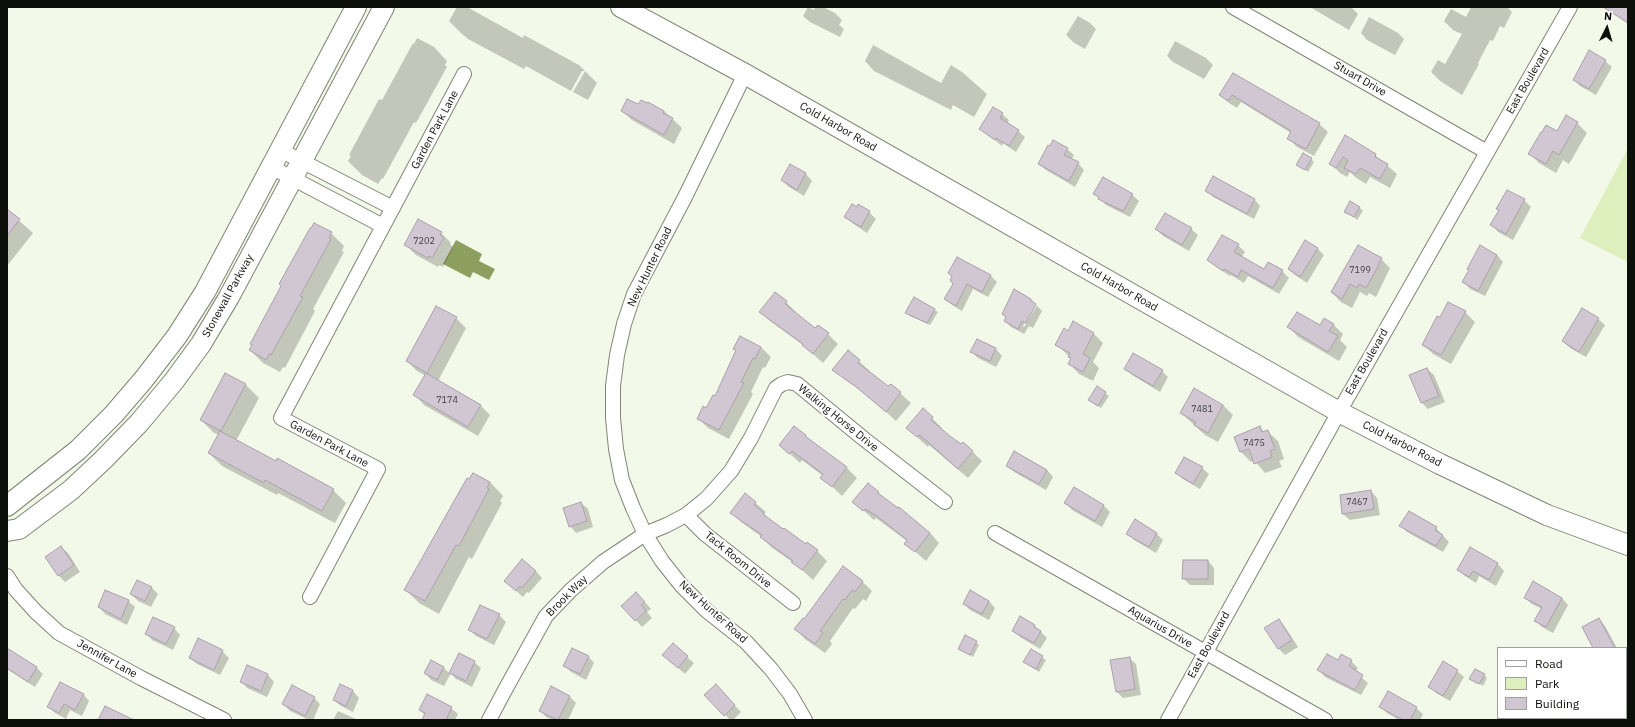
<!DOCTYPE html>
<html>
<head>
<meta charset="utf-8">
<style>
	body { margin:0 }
	#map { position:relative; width:1635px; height:727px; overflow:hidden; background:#f3f9e9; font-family:"IBM Plex Sans",sans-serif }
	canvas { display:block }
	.frame { position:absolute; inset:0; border:8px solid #0e100b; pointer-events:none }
	.legend { position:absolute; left:1497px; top:647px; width:130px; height:72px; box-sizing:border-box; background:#fff; border:1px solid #9f9f9d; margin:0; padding:5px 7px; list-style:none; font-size:12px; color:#0e100b }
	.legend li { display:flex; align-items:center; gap:8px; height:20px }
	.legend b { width:20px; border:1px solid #9f9f9d }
	.north { position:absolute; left:1587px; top:8px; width:40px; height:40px; -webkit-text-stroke:3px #fff; paint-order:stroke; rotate:5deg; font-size:11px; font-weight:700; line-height:16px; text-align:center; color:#0e100b }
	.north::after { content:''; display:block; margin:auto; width:14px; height:18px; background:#0e100b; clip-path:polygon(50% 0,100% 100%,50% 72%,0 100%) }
</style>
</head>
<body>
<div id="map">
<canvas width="1635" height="727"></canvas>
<div class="frame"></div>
<ul class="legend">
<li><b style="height:5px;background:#fff"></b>Road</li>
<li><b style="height:11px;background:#deefbe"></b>Park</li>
<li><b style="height:11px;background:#d1c7d3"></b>Building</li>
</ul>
<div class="north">N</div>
</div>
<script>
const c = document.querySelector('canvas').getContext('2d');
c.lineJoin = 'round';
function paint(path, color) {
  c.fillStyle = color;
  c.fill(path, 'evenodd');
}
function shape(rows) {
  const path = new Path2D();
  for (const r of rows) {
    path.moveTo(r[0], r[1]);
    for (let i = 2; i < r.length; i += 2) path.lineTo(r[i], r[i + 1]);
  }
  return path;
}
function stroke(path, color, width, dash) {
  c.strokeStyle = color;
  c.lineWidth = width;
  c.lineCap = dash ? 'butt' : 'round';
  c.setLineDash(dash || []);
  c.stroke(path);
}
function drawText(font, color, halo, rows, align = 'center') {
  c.font = font + ' "IBM Plex Sans",sans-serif';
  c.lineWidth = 4;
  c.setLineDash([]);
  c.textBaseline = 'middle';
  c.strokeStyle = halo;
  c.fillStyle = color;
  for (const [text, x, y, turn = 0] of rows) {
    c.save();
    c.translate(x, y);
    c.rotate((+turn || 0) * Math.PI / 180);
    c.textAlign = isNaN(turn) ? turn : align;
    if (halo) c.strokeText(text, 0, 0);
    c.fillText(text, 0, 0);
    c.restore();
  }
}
paint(shape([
	[1628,148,1628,262,1580,238]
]), '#deefbe');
paint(shape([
	[456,240,482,254,479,261,495,269,489,280,473,272,470,278,443,264]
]), '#8c9f5f');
paint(shape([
	[457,7,467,7,523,38,524,35,579,65,597,83,588,100,573,92,585,71,582,71,571,91,526,66,524,69,468,39,462,34,449,21],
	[808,7,814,10,815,7,823,7,835,13,842,20,839,25,844,29,840,37,810,22,803,16],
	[1310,7,1351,7,1358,14,1349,30],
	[1471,7,1507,7,1512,12,1504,28,1500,26,1493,41,1490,40,1478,63,1479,64,1462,95,1440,81,1431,72,1438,60,1445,64,1462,34,1453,30,1444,21,1451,9,1466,17],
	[1615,7,1628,7,1628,24,1612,12],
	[1078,16,1090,23,1096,29,1085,49,1073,42,1066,35],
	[1369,17,1398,33,1404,39,1395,55,1367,40,1361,33],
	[417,38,434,47,447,61,445,65,447,67,416,123,414,122,383,179,382,178,378,184,362,175,348,161,351,156,349,155,379,99,382,100,413,43,414,44],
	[1175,41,1206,58,1213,65,1204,79,1173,62,1167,56],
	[873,45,941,83,951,65,962,72,987,94,974,117,953,105,951,110,874,71,865,61],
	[1605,61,1612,67,1596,95,1580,86,1574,80],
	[1233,74,1319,124,1328,132,1314,156,1297,147,1288,138,1291,133,1241,102,1237,108,1229,103,1220,95],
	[638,106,664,111,682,128,674,144,632,120,622,111],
	[1002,114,1009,120,1007,124,1018,131,1025,137,1016,152,1003,143,1002,146,981,129],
	[1577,123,1587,133,1569,164,1563,160,1556,173,1539,163,1529,153,1557,133],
	[1345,137,1375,155,1397,174,1390,188,1370,177,1366,184,1355,177,1350,172,1347,177,1340,173,1330,163],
	[1067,149,1074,155,1071,160,1078,163,1084,170,1075,187,1046,170,1039,164],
	[1311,159,1314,162,1308,172,1297,164],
	[791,165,806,174,812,181,804,196,789,187,782,180],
	[1206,190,1254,199,1260,206,1254,219,1213,197],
	[1507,191,1524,200,1531,207,1513,240,1498,232,1492,225],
	[1094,193,1132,195,1139,201,1130,217,1106,205],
	[1360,208,1363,211,1357,220,1346,211],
	[7,210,33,233,7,266],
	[869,212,876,219,867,233,852,223,845,217],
	[314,224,331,233,344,246,342,251,344,252,313,309,315,311,285,368,283,367,280,372,263,363,250,350],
	[1156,229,1191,229,1198,235,1189,251,1163,236],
	[441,233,451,243,450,244,453,247,443,267,439,265,438,267,416,255,406,245],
	[1223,236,1238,245,1245,252,1241,258,1264,271,1282,271,1289,278,1279,294,1248,276,1244,283,1231,275,1230,276,1215,266,1209,260],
	[1306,242,1318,249,1324,255,1307,283,1295,275,1289,269],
	[1358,246,1381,259,1390,268,1376,297,1369,293,1367,296,1360,292,1352,308,1341,302,1332,293],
	[1497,255,1503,262,1485,296,1470,289,1464,282],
	[958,258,991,276,997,282,988,297,973,289,962,311,952,305,946,299,954,284,953,276],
	[1015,290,1031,299,1042,311,1033,328,1029,326,1024,334,1011,327,1005,321,1007,318,1004,309],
	[1035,304,1037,305,1024,327,1023,326],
	[915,298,938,312,930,325,910,316,907,313],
	[786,302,796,312,795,313,815,329,828,334,838,344,823,363,803,345,770,321,761,312],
	[1583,309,1598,319,1605,325,1586,357,1570,348,1563,341],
	[1465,312,1475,322,1451,364,1433,354,1423,344],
	[456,318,466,328,438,381,480,405,490,415,478,436,424,405,415,395,426,376,417,371,407,361],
	[1333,324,1343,334,1340,340,1347,347,1339,361,1298,337,1289,327,1320,327],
	[1069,332,1093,333,1103,343,1093,362,1099,368,1093,381,1079,374,1070,364,1072,359,1056,344],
	[977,340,996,349,1002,356,996,367,978,358,972,352],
	[761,347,771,357,765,368,763,367,751,392,753,394,729,439,708,428,698,418,715,398,737,351,734,349],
	[848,352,870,371,868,372,889,388,891,385,911,403,896,421,867,395,844,379,834,370],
	[1125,369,1162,371,1168,377,1160,392,1132,375],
	[1427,369,1434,375,1445,402,1428,409,1422,403,1410,376],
	[226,374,246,385,259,398,236,441,276,462,333,490,346,503,335,523,278,493,277,495,222,466,209,453,219,435,214,433,201,420],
	[1097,388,1109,396,1101,408,1089,400],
	[1223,405,1233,415,1218,442,1205,435,1181,413],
	[932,418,942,428,941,430,950,437,972,451,982,461,968,478,929,445,928,447,907,428],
	[794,427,835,461,836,460,847,468,857,478,842,496,822,477,823,476,802,460,800,463,780,445],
	[1260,427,1265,433,1268,432,1278,441,1284,459,1279,461,1282,467,1265,473,1254,460,1251,462,1241,452],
	[1015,452,1047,470,1053,477,1046,490,1014,472,1007,465],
	[1202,468,1209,474,1200,489,1183,479,1176,473],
	[490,482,503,496,500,501,502,503,472,559,469,557,439,614,419,603,406,590],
	[868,484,886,500,930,533,939,543,926,561,905,543,907,541,876,518,874,520,854,502],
	[1074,489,1104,506,1110,512,1102,527,1072,510,1066,503],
	[1371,491,1377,498,1380,515,1350,520,1343,514],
	[745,494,766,512,764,514,771,521,806,545,817,551,827,561,813,580,794,563,771,547,762,537,741,522,731,512],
	[581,503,588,509,593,527,576,533,570,526],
	[1135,521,1157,534,1163,540,1156,553,1134,540,1128,533],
	[1401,526,1436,528,1449,542,1443,552,1407,532],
	[61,547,68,553,80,572,65,582,59,576,46,557],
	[1470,549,1498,564,1504,571,1496,586,1479,576,1476,583,1465,576,1458,570],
	[1208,561,1214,568,1214,585,1190,585,1183,578],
	[536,571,542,578,529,593,527,592,523,597,505,581],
	[863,582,872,591,866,601,863,599,855,609,853,608,830,641,832,644,825,653,805,639,796,629,804,620],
	[151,587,158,594,151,607,138,601,131,594],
	[971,591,989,601,995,608,989,620,970,610,964,604],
	[1525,598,1562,598,1568,605,1553,633,1542,627,1536,621,1542,609,1532,604],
	[643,600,651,609,647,612,652,618,642,627,623,606],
	[128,601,135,607,127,625,105,614,99,607],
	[499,615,506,622,494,645,476,636,469,629],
	[1599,619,1605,626,1617,648,1594,648],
	[1279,620,1285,627,1298,647,1285,655,1279,649,1266,628],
	[1035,626,1047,638,1040,649,1020,637,1013,631],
	[174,628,180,635,173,650,152,640,146,633],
	[976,642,979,645,973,657,959,649],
	[11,651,37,668,43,674,35,687,7,669,7,657],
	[222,651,229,658,220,675,197,664,190,658],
	[1031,651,1046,660,1039,672,1024,662],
	[459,654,474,662,481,668,472,687,456,679,451,673,444,686,431,680,425,673,444,668,449,673],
	[588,656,594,663,586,680,571,672,565,666],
	[687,657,694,663,685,674,670,661],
	[1129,658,1136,664,1141,695,1123,698,1117,692],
	[1351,661,1358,668,1355,672,1368,683,1361,695,1325,677,1319,670,1338,662],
	[248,666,268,675,274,682,267,697,247,688,241,681],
	[1457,671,1464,677,1450,701,1436,693,1430,687],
	[1484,675,1487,678,1483,686,1471,679],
	[341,686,353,691,359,698,353,712,341,706,334,700],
	[551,687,570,697,576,703,568,720,553,720,546,717,540,710],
	[722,692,741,712,733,720,730,720,706,695],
	[83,694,89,701,82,716,70,710,66,719,55,713,49,707],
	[314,698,320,704,313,720,309,720,290,711,283,704],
	[1381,707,1416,708,1423,714,1420,720,1399,720,1387,713],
	[451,708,458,714,455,720,423,720,425,715,420,710],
	[338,711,358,720,333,720],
	[1221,719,1245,720,1246,720,1221,720]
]), '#0003');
const building = shape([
	[1603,7,1628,7,1628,23,1603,7],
	[1589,50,1606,60,1589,89,1573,80,1589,50],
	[1233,73,1320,123,1306,149,1287,139,1291,131,1232,95,1228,101,1219,95,1233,73],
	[627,99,638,104,641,100,647,103,648,102,664,111,663,113,673,118,664,135,621,111,627,99],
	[993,107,1003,113,1000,118,1019,130,1009,146,996,138,995,140,979,129,993,107],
	[1566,115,1578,122,1559,155,1553,151,1546,164,1528,154,1541,132,1542,132,1546,125,1557,131,1566,115],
	[1345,135,1376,154,1375,157,1388,164,1380,179,1360,168,1356,174,1344,168,1348,160,1343,157,1336,168,1329,164,1345,135],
	[1053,140,1068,148,1064,155,1079,162,1069,181,1038,164,1048,145,1050,146,1053,140],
	[1303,153,1312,158,1305,170,1296,165,1303,153],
	[790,164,806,173,797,190,781,180,790,164],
	[1213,176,1255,199,1247,214,1205,191,1213,176],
	[1103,177,1133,194,1123,211,1098,199,1099,197,1093,194,1103,177],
	[1507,190,1525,199,1506,234,1490,225,1499,210,1496,209,1507,190],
	[1350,201,1360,207,1354,217,1344,212,1350,201],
	[852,204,857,207,858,204,870,211,861,227,844,217,852,204],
	[7,209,20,219,7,236,7,209],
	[1165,213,1192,228,1182,245,1155,229,1165,213],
	[418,219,442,232,440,235,444,237,432,258,429,256,428,258,404,245,418,219],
	[314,223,332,232,329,238,331,239,300,296,303,297,271,355,269,354,266,360,249,350,252,345,250,344,281,286,279,284,310,228,311,228,314,223],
	[1222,235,1239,244,1234,252,1264,269,1268,262,1283,270,1273,288,1241,270,1238,277,1224,269,1223,271,1207,260,1222,235],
	[1305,240,1318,248,1300,277,1288,269,1305,240],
	[1358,245,1382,258,1378,265,1379,265,1366,288,1359,284,1357,288,1350,284,1342,299,1331,292,1358,245],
	[1480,245,1497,255,1478,291,1462,282,1469,270,1467,269,1480,245],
	[957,257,991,275,982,292,967,284,956,306,944,299,953,284,950,280,952,276,948,273,957,257],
	[1014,289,1031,299,1030,300,1036,304,1026,323,1022,321,1018,329,1004,321,1006,317,1002,314,1014,289],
	[775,292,787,301,785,304,815,328,818,325,829,333,813,354,802,345,803,344,759,312,775,292],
	[914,297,935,309,927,323,905,313,914,297],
	[1448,302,1466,311,1441,355,1422,345,1437,316,1440,317,1448,302],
	[436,306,457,317,427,373,406,361,436,306],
	[1582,308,1599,318,1579,352,1562,341,1582,308],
	[1297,312,1320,325,1324,318,1334,324,1329,331,1338,336,1328,352,1287,327,1297,312],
	[1073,321,1094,333,1083,354,1090,358,1083,372,1068,364,1071,358,1068,357,1070,353,1055,345,1064,328,1068,331,1073,321],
	[740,336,761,347,755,359,753,358,741,382,744,383,719,430,697,419,703,406,706,408,713,395,715,396,736,350,733,349,740,336],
	[977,339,996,348,990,361,970,352,977,339],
	[848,350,860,360,858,363,870,372,888,386,891,384,901,392,886,412,855,386,832,370,848,350],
	[1133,353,1163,370,1153,386,1124,369,1133,353],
	[1427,368,1439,396,1421,403,1409,375,1427,368],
	[225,373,246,384,221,431,200,420,225,373],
	[426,373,481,405,468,427,413,395,426,373],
	[1097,386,1106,392,1098,406,1088,400,1097,386],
	[1194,388,1223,405,1208,433,1194,425,1196,422,1180,413,1194,388],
	[923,408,933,417,931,420,950,436,961,444,963,442,973,451,958,469,929,443,919,435,917,437,906,428,923,408],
	[794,426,806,435,805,436,847,467,832,487,820,478,823,474,792,451,789,454,779,445,794,426],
	[1260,426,1262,432,1268,430,1275,449,1270,451,1272,457,1254,464,1249,449,1240,452,1234,437,1260,426],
	[220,431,276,461,277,458,334,489,322,511,265,480,264,483,208,453,220,431],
	[1014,451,1047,470,1039,484,1006,466,1014,451],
	[1184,457,1203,467,1193,484,1175,473,1184,457],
	[473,473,490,482,487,488,489,489,459,546,456,545,425,601,404,590,467,478,469,479,473,473],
	[868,483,879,492,878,493,898,508,899,507,930,533,915,552,904,544,907,540,877,516,865,509,863,511,852,502,868,483],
	[1074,487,1104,505,1095,521,1064,503,1074,487],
	[1371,490,1374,509,1342,514,1340,495,1371,490],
	[745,493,756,502,754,505,763,512,763,514,783,529,784,528,806,544,807,542,818,550,802,570,791,562,793,561,760,537,762,535,730,513,745,493],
	[581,502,587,521,569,527,563,508,581,502],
	[1409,511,1437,527,1435,530,1443,535,1436,546,1399,526,1409,511],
	[1135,519,1157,533,1149,547,1126,534,1135,519],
	[61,546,74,565,58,576,45,557,61,546],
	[1470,547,1498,563,1489,580,1473,571,1469,577,1457,570,1470,547],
	[522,559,536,571,522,588,520,586,516,591,504,581,522,559],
	[1183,560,1208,560,1208,579,1182,579,1183,560],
	[843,566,863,581,855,592,852,590,845,600,843,599,820,631,823,633,815,644,794,629,803,618,804,619,843,566],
	[137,580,152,587,145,601,130,594,137,580],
	[1533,581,1562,598,1546,627,1534,621,1542,607,1524,598,1533,581],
	[105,590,129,600,121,619,98,607,105,590],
	[970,590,989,601,982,614,963,604,970,590],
	[636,592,645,602,641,605,646,611,635,621,621,606,636,592],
	[480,605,500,614,487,639,468,630,480,605],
	[1020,616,1035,625,1034,627,1041,631,1034,643,1012,631,1020,616],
	[153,617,175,627,166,644,145,634,153,617],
	[1599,618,1615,648,1593,648,1582,627,1599,618],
	[1279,619,1292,640,1278,649,1264,628,1279,619],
	[965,635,977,641,970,655,958,649,965,635],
	[198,638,223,650,214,670,189,658,198,638],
	[673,643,688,656,678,668,662,655,673,643],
	[7,648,37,667,28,682,7,668,7,648],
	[572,648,589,656,580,674,563,666,572,648],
	[1031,649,1043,656,1036,669,1023,662,1031,649],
	[459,653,475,661,466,681,449,673,459,653],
	[1327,654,1338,660,1341,654,1352,660,1349,666,1363,675,1355,690,1317,670,1327,654],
	[1130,657,1135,689,1116,692,1110,660,1130,657],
	[431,660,444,667,437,680,424,673,431,660],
	[1443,661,1458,670,1443,696,1428,687,1443,661],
	[247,665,268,674,261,691,240,682,247,665],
	[1475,669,1485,674,1479,684,1469,679,1475,669],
	[60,682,84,694,75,710,64,704,59,713,47,707,60,682],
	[340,684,353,690,346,706,333,700,340,684],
	[716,684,735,705,724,716,704,695,716,684],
	[292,685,315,697,305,716,282,704,292,685],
	[551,686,570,696,558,720,539,711,551,686],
	[1388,691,1417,707,1410,720,1403,720,1379,707,1388,691],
	[427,694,452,707,446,720,422,720,425,713,419,710,427,694],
	[105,706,134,720,98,720,105,706]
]);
paint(building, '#d1c7d3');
stroke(building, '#aaa0ac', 1);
const street = shape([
	[1233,7,1487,152],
	[745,74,685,197,634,294,624,324,617,355,613,386,613,418,616,449,622,480,633,508,645,534,662,561,681,585,707,611,746,642,771,669,790,694,805,720],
	[280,150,393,208],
	[271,167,383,226],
	[686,515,705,534,793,603],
	[995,533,1325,720],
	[7,576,16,590,36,612,59,633,141,678,224,720],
	[310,597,378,469,281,418,464,74],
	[1626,708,1628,703],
	[489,720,505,690,546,616,571,590,603,562,645,534,667,525,686,515,706,499,731,471,751,438,776,388,782,384,788,382,797,384,864,439,945,502],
	[1168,720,1339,412,1570,7],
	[1620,720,1621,718]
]);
const secondary = shape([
	[621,7,745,74,1339,412,1440,464,1547,515,1628,545],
	[7,506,78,450,114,414,144,379,177,336,205,292,356,7],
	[7,531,19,529,71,490,103,460,139,423,174,381,201,344,229,297,384,7]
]);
stroke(street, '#808577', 16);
stroke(secondary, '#808577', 22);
stroke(street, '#fff', 14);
stroke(secondary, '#fff', 20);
drawText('9px', '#3f3e3d', null, [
	["7202",424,241],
	["7199",1360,270],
	["7174",447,400],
	["7481",1202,409],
	["7475",1254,443],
	["7467",1357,502]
]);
drawText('11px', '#0e100b', '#fff', [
	["Stuart Drive",1360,79,30],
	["East Boulevard",1528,81,-60],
	["Cold Harbor Road",838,127,30],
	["Garden Park Lane",435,130,-62],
	["New Hunter Road",650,267,-64],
	["Cold Harbor Road",1119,287,30],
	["Stonewall Parkway",228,296,-61],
	["East Boulevard",1367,362,-60],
	["Walking Horse Drive",838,418,39],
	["Garden Park Lane",329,444,28],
	["Cold Harbor Road",1402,444,27],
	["Tack Room Drive",738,560,39],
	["Brook Way",567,596,-45],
	["New Hunter Road",713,612,42],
	["Aquarius Drive",1160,627,30],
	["East Boulevard",1209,645,-61],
	["Jennifer Lane",107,659,29]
]);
</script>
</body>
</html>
